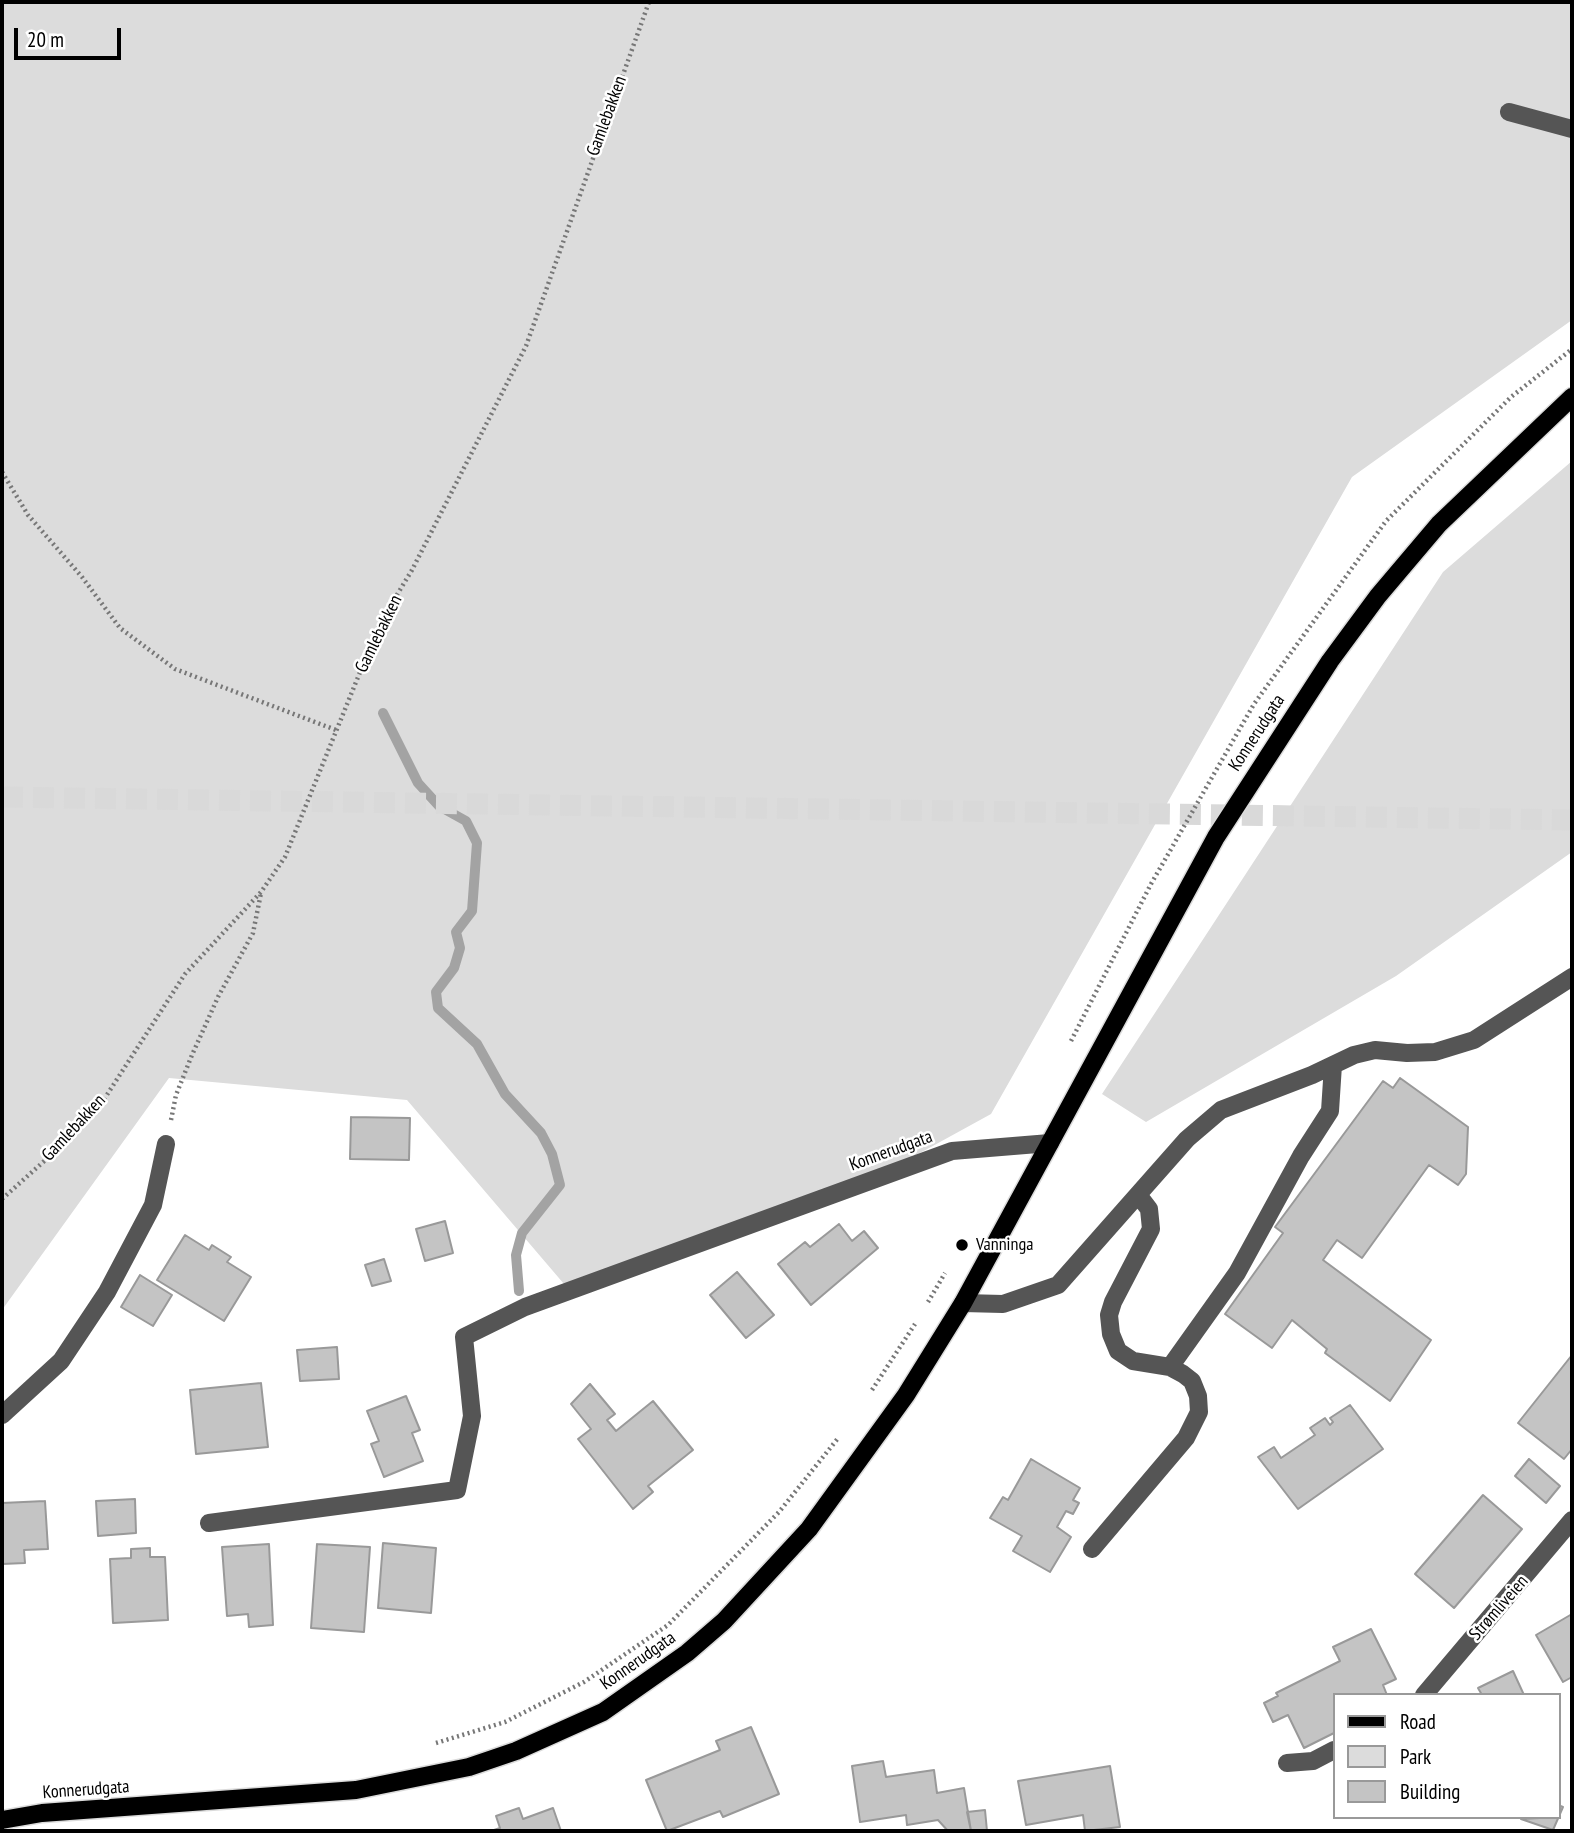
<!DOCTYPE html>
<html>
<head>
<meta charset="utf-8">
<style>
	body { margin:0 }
	#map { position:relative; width:1574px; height:1833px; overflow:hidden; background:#fff; font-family:"PT Sans Narrow",sans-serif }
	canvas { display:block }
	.frame { position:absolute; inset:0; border:4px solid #000; pointer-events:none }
	.legend { position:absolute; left:1333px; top:1693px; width:228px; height:126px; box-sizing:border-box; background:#fff; border:2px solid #999; margin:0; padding:9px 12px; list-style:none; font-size:21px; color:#000 }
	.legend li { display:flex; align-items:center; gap:14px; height:35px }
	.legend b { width:35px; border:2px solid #999 }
	.scale { position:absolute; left:14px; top:28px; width:107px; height:32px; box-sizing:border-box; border:4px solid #000; border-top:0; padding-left:9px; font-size:21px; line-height:24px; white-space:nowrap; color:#000; -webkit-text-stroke:5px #fff; paint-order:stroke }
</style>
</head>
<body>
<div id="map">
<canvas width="1574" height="1833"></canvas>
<div class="frame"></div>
<ul class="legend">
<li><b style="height:9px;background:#000"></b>Road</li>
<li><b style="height:19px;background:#dcdcdc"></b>Park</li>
<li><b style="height:19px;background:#c4c4c4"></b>Building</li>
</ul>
<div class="scale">20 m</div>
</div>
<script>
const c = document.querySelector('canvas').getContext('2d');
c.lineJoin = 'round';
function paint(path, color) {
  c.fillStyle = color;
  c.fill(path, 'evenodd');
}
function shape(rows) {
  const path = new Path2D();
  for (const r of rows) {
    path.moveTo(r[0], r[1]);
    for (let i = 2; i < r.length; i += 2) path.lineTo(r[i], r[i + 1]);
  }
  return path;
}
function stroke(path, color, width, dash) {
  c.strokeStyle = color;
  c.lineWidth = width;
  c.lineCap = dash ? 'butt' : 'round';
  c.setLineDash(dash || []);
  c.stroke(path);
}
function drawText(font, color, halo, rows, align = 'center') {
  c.font = font + ' "PT Sans Narrow",sans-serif';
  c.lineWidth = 5;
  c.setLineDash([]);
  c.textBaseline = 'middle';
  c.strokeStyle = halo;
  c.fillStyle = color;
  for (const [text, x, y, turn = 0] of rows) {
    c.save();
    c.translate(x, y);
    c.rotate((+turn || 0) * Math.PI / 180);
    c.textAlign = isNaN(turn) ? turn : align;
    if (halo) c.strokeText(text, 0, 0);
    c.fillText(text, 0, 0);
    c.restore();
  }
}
paint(shape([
	[2,2,1572,2,1572,320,1352,477,991,1114,889,1170,564,1284,407,1100,169,1078,2,1310],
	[1572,461,1572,852,1396,976,1146,1122,1102,1094,1443,572]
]), '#dcdcdc');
stroke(shape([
	[383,713,418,783,439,806,466,821,477,843,472,911,456,932,460,948,454,968,436,992,438,1008,477,1044,505,1094,541,1133,552,1154,560,1185,522,1233,516,1255,519,1291]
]), '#a3a3a3', 10);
const building = shape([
	[1400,1078,1468,1127,1466,1174,1458,1185,1429,1165,1362,1258,1337,1240,1323,1260,1431,1340,1390,1401,1325,1353,1327,1349,1292,1320,1272,1348,1225,1314,1283,1233,1275,1227,1383,1081,1393,1088,1400,1078],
	[351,1117,410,1118,409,1160,350,1159,351,1117],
	[445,1221,453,1253,425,1261,416,1229,445,1221],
	[839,1224,852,1241,864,1231,878,1248,811,1305,778,1264,805,1242,810,1247,839,1224],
	[185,1235,209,1250,212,1245,231,1257,227,1262,251,1277,224,1321,157,1280,185,1235],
	[384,1259,391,1281,372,1286,365,1265,384,1259],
	[737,1272,774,1315,746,1338,710,1295,737,1272],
	[140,1275,172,1295,153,1326,121,1307,140,1275],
	[337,1347,339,1379,300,1381,297,1350,337,1347],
	[1572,1355,1572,1449,1564,1459,1518,1423,1572,1355],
	[261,1383,268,1447,196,1454,190,1390,261,1383],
	[590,1384,615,1414,607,1420,616,1431,653,1401,693,1450,648,1486,653,1492,633,1509,578,1439,591,1429,571,1404,590,1384],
	[406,1396,420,1430,412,1433,423,1461,384,1477,371,1444,379,1441,367,1411,406,1396],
	[1350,1405,1383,1449,1298,1509,1258,1457,1274,1447,1281,1458,1315,1435,1310,1428,1325,1418,1330,1425,1333,1422,1330,1418,1350,1405],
	[1031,1459,1080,1488,1073,1500,1079,1503,1073,1514,1066,1511,1057,1527,1071,1537,1050,1572,1013,1551,1022,1536,990,1518,1003,1497,1008,1500,1031,1459],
	[1529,1459,1560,1486,1546,1503,1515,1476,1529,1459],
	[1483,1495,1522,1529,1454,1608,1415,1574,1483,1495],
	[135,1499,136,1533,98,1536,96,1501,135,1499],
	[45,1501,48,1549,24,1550,25,1563,2,1564,2,1503,45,1501],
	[383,1543,436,1548,431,1613,378,1608,383,1543],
	[269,1544,273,1625,249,1627,248,1614,227,1616,222,1547,269,1544],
	[317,1544,370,1547,364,1632,311,1628,317,1544],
	[150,1548,150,1557,165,1557,168,1620,113,1623,110,1559,131,1558,131,1549,150,1548],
	[1572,1614,1572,1677,1563,1682,1536,1635,1572,1614],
	[1371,1629,1396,1679,1383,1685,1387,1695,1334,1695,1334,1733,1304,1748,1288,1715,1273,1722,1264,1703,1278,1696,1276,1693,1340,1661,1333,1647,1371,1629],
	[1513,1671,1524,1695,1482,1695,1478,1688,1513,1671],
	[751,1727,779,1794,723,1817,720,1811,667,1831,646,1780,720,1750,716,1741,751,1727],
	[883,1761,886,1777,934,1770,937,1793,964,1788,971,1831,948,1831,938,1820,907,1825,906,1815,860,1822,852,1766,883,1761],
	[1110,1766,1120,1827,1085,1831,1083,1815,1026,1825,1018,1781,1110,1766],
	[1558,1805,1563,1807,1553,1830,1521,1819,1558,1817,1558,1805],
	[519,1808,523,1819,553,1808,561,1831,491,1831,500,1828,496,1816,519,1808],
	[985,1810,987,1831,971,1831,967,1812,985,1810]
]);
paint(building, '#c4c4c4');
stroke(building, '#999', 2);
stroke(shape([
	[2,797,1572,820]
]), '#d9d9d9', 21, [21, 10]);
const major = shape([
	[2,1820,42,1813,356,1790,469,1767,516,1751,603,1712,687,1653,724,1621,809,1529,906,1395,963,1303,1216,837,1330,661,1378,596,1439,524,1572,397]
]);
stroke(major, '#dbdbdb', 21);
stroke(shape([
	[2,472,28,515,82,577,120,628,175,669,336,730],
	[1071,1041,1151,884,1254,704,1386,521,1511,397,1572,349],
	[171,1120,176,1095,192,1055,218,997,253,933,261,893],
	[2,1199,61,1146,101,1104,185,974,261,892,285,857,380,623,412,570,526,346,649,2],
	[928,1302,945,1273],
	[872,1390,915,1324],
	[436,1743,505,1722,584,1682,668,1625,779,1512,839,1437]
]), '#777', 4.5, [2, 3.5]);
stroke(shape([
	[1509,112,1572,129],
	[963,1303,1003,1304,1058,1285,1187,1139,1221,1110,1312,1075,1354,1055,1375,1050,1407,1053,1435,1052,1474,1040,1572,977],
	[1170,1367,1237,1273,1301,1156,1330,1111,1333,1065],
	[2,1415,61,1361,107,1292,153,1205,166,1144],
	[209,1523,457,1490,472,1416,464,1337,525,1307,952,1151,1050,1143],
	[1092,1549,1186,1438,1199,1412,1198,1396,1192,1381,1183,1374,1170,1367,1133,1361,1118,1351,1111,1334,1109,1315,1113,1302,1151,1229,1149,1209,1139,1196],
	[1424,1695,1572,1520],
	[1287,1763,1313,1761,1334,1750]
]), '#555', 18);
stroke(major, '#000', 18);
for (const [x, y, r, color] of [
	[962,1245,7,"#000"]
]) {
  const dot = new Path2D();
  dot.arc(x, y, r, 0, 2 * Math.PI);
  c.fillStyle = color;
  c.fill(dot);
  stroke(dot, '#fff', 2.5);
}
drawText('18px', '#000', '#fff', [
	["Gamlebakken",607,116,-70],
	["Gamlebakken",379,634,-64],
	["Konnerudgata",1257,733,-57],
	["Gamlebakken",74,1128,-47],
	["Konnerudgata",891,1151,-20],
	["Strømliveien",1499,1608,-49],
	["Konnerudgata",638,1661,-35],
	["Konnerudgata",86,1790,-4]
]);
drawText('18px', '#000', '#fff', [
	["Vanninga",976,1245]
], 'left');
</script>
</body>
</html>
